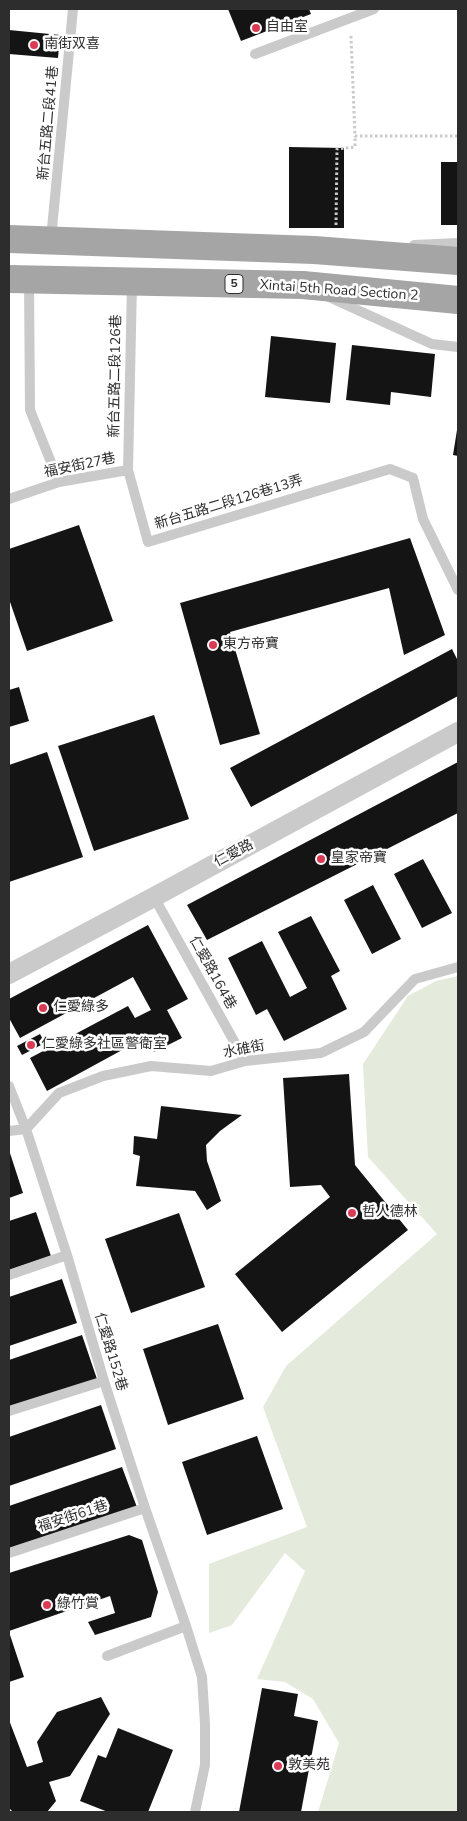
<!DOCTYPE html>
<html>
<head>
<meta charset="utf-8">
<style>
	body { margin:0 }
	#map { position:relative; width:467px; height:1821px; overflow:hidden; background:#fff; font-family:"Nunito Sans",sans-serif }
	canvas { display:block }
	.frame { position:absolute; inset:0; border:10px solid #2d2d2d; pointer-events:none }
</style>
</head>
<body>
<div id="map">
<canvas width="467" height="1821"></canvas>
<div class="frame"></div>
</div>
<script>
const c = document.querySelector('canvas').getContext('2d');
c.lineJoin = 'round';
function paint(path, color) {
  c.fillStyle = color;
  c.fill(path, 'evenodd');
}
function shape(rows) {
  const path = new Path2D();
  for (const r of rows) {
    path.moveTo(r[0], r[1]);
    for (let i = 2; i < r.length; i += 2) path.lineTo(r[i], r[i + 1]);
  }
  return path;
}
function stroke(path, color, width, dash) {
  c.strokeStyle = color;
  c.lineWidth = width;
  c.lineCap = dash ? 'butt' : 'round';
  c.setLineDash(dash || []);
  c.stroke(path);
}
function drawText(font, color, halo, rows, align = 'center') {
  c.font = font + ' "Nunito Sans","Noto Sans TC",sans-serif';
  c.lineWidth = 5;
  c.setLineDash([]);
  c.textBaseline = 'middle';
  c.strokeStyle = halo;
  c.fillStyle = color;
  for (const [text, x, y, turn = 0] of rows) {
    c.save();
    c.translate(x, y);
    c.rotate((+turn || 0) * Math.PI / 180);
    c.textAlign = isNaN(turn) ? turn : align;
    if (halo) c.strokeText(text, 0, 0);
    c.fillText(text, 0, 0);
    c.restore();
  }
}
paint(shape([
	[458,976,458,1812,318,1812,339,1743,313,1699,285,1682,257,1679,305,1571,285,1553,232,1625,209,1633,209,1564,307,1527,263,1407,286,1366,437,1234,368,1157,363,1064,408,996,436,981]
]), '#e4eadc');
paint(shape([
	[228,9,309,9,311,14,241,41],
	[9,30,60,35,58,58,9,54],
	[289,147,344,148,344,228,289,228],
	[441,162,458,162,458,225,441,225],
	[271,336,336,343,330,403,265,397],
	[352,345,435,354,431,397,391,392,390,405,346,400],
	[457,430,458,430,458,456,453,455],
	[79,525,113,621,27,651,9,599,9,549],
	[410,538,445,635,404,655,389,588,230,632,260,734,220,745,180,603],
	[452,649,458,661,458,696,251,807,230,768],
	[19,687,29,721,9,727,9,690],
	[154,715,189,819,94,851,58,746],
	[47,752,83,857,9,882,9,765],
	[458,762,458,813,207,940,187,905],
	[423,859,452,913,422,928,394,874],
	[373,885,401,939,372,954,344,900],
	[311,916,340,971,331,976,347,1009,284,1041,267,1009,256,1015,228,958,262,941,290,997,307,988,278,932],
	[148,925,188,999,167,1010,182,1038,154,1052,146,1037,47,1091,30,1058,128,1006,135,1018,151,1010,133,977,20,1038,9,1018,9,999],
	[40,1034,45,1043,22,1055,17,1046],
	[349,1074,355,1165,408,1230,282,1332,235,1274,330,1197,321,1185,290,1187,283,1078],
	[161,1106,242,1115,220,1131,206,1145,207,1161,221,1201,207,1210,195,1191,136,1186,140,1156,133,1154,134,1136,157,1139],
	[9,1150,23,1193,9,1198],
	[36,1212,51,1256,9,1270,9,1221],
	[179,1213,205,1287,131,1313,105,1239],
	[62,1279,77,1323,9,1346,9,1297],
	[218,1324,244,1399,168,1425,143,1349],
	[82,1335,97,1379,9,1409,9,1360],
	[101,1405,116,1449,9,1486,9,1437],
	[257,1436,283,1509,207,1535,182,1462],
	[122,1467,138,1510,9,1555,9,1506],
	[129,1535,142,1540,158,1592,151,1617,95,1635,88,1622,115,1613,110,1596,9,1631,9,1573],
	[9,1632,24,1677,9,1682],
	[262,1688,298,1694,294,1716,318,1721,301,1812,239,1812],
	[101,1697,110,1714,70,1776,49,1782,56,1801,47,1812,13,1812,9,1808,9,1720,27,1767,43,1762,37,1742,57,1712],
	[118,1728,173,1750,148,1812,108,1812,80,1801,98,1755,106,1758]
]), '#141414');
stroke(shape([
	[351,36,355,136,458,136],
	[336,225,337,149,355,147,355,136]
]), '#cacaca', 3, [2.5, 2.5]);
stroke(shape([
	[255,54,374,9],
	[51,239,73,9],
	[414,245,458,243],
	[29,280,30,410,59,482],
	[132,283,128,470,148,542,390,469,413,478,423,519,458,590],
	[329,297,432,344,458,347],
	[9,499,59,482,128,470],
	[154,897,245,1061],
	[9,1086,26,1129,67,1255,104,1381,145,1508,186,1626,107,1656],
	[9,1131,26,1129,59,1093,103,1076,151,1066,211,1071,245,1061,321,1053,364,1032,415,979,458,967],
	[9,1275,67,1255],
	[9,1411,104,1381],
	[9,1553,145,1508],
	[186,1626,202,1677,205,1724,205,1765,195,1812]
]), '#cacaca', 10);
stroke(shape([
	[9,974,154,897,458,732]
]), '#cacaca', 20);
stroke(shape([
	[9,239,314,250,458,261],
	[9,279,303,285,458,300]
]), '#a5a5a5', 28);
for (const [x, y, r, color] of [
	[256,28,5,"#d93b54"],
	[34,45,5,"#d93b54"],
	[213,645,5,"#d93b54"],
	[321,859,5,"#d93b54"],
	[43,1008,5,"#d93b54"],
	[31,1045,5,"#d93b54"],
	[352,1213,5,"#d93b54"],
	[47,1605,5,"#d93b54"],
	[278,1766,5,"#d93b54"]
]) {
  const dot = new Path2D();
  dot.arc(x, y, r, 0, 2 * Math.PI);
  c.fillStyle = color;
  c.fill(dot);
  stroke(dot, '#fff', 2);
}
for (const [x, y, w] of [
	[234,284,18]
]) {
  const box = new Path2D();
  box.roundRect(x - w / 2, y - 9.5, w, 19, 4);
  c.fillStyle = '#fff';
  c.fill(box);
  stroke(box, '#2d2d2d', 1);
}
drawText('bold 12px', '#2d2d2d', null, [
	["5",234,284]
]);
drawText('14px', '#2d2d2d', '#fff', [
	["自由室",266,28],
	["南街双喜",44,45],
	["東方帝寶",223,645],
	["皇家帝寶",331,859],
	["仁愛綠多",53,1008],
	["仁愛綠多社區警衛室",41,1045],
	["哲人德林",362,1213],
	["綠竹賞",57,1605],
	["敦美苑",288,1766]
], 'left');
drawText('14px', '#2d2d2d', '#fff', [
	["新台五路二段41巷",49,123,-85],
	["Xintai 5th Road Section 2",339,291,4],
	["新台五路二段126巷",116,376,-89],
	["福安街27巷",80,466,-12],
	["新台五路二段126巷13弄",229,503,-17],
	["仁愛路",234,854,-28],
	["仁愛路164巷",212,973,61],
	["水碓街",244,1050,-11],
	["仁愛路152巷",110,1352,73],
	["福安街61巷",73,1517,-18]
]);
</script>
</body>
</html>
